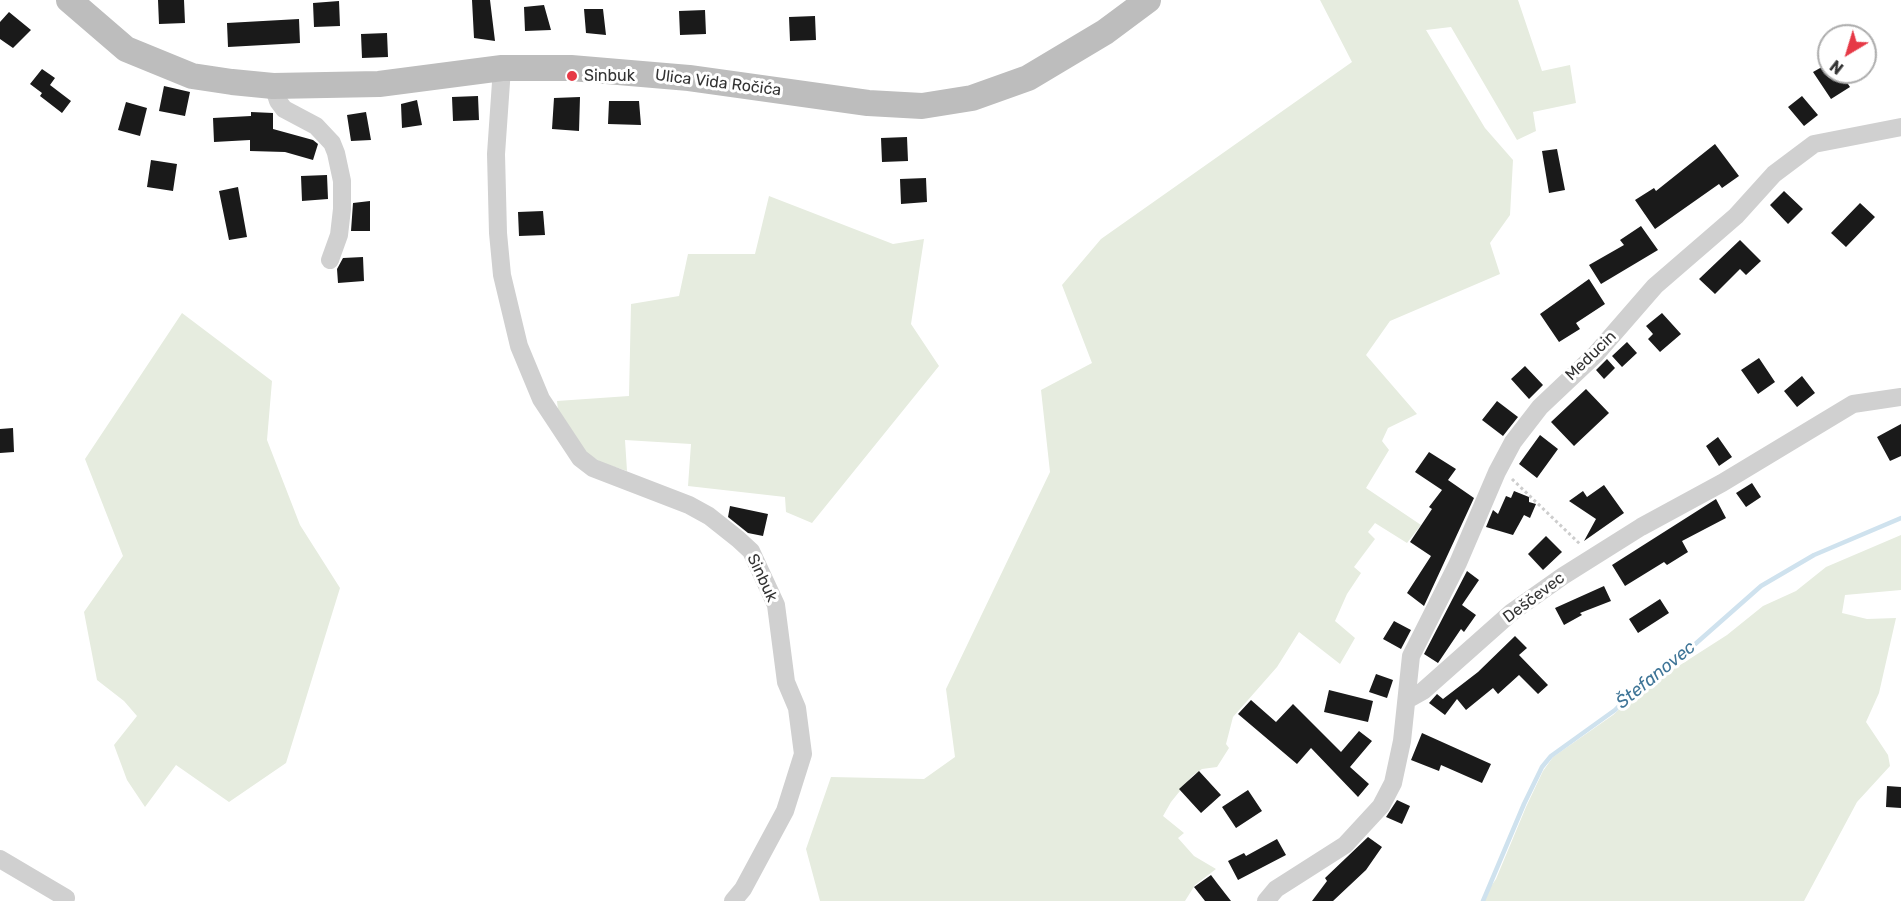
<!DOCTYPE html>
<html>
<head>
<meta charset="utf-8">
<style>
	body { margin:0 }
	#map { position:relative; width:1901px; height:901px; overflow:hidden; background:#fff; font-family:Rubik,sans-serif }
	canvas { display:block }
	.north { position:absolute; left:1817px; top:24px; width:60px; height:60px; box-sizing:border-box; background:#fff; border:2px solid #adadad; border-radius:50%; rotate:218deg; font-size:16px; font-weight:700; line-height:24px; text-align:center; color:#333 }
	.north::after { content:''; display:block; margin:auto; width:21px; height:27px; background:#e63946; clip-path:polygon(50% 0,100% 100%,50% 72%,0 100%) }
</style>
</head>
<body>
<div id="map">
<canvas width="1901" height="901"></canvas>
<div class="north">N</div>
</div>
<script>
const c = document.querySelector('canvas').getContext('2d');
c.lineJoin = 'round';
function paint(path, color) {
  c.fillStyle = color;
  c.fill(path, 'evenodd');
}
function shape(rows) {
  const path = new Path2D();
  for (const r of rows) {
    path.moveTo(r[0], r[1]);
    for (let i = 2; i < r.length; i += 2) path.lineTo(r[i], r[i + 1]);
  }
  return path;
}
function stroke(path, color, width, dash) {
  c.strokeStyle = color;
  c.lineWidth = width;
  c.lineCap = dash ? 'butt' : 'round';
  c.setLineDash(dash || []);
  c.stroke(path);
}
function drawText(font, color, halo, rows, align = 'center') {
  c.font = font + ' Rubik,sans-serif';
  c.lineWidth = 6;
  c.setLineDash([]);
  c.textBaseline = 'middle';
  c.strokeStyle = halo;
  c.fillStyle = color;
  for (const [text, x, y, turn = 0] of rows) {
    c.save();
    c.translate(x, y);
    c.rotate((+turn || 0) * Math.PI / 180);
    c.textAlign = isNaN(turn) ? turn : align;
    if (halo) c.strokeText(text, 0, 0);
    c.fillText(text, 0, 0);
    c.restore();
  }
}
paint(shape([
	[1320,0,1518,0,1542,71,1570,65,1576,103,1533,112,1536,131,1517,140,1451,27,1426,30,1485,128,1513,160,1510,215,1490,243,1500,274,1390,321,1366,355,1417,414,1388,428,1382,441,1389,450,1366,488,1421,525,1407,543,1375,523,1368,532,1375,539,1354,567,1361,573,1347,594,1335,621,1355,638,1340,664,1299,632,1277,667,1233,717,1226,744,1229,748,1217,767,1202,769,1192,776,1171,802,1163,816,1184,833,1178,838,1194,856,1216,869,1195,885,1185,901,820,901,806,849,831,777,924,779,955,757,946,689,1050,472,1041,390,1092,363,1062,285,1101,239,1352,62],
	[769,196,893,244,924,239,911,324,939,366,812,523,786,512,785,497,688,486,691,444,625,440,627,471,602,463,579,448,559,420,557,401,629,396,631,304,679,296,688,254,755,254],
	[182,313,272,381,267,440,300,525,340,588,286,763,229,802,176,765,145,807,127,780,114,745,137,716,124,701,97,680,84,612,123,556,85,459],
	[1901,535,1901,590,1845,595,1842,613,1867,619,1896,618,1879,693,1866,722,1888,755,1890,766,1857,802,1804,901,1481,901,1496,879,1526,807,1543,771,1553,757,1613,715,1638,692,1727,635,1763,606,1796,591,1826,567]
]), '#e6ecdf');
stroke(shape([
	[1483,901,1524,804,1542,767,1551,756,1615,710,1635,690,1659,676,1761,586,1814,555,1901,518]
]), '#cfe2ee', 4.5);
paint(shape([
	[158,0,184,0,185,23,159,24],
	[472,0,490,0,495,41,474,38],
	[339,1,340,26,314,27,313,3],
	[544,5,551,30,525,31,524,7],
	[584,9,603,9,606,35,586,33],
	[705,10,706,34,680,35,679,11],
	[9,12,31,30,13,48,0,39,0,22],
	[815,16,816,40,790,41,789,17],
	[299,19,300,43,228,47,227,23],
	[387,33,388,57,362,58,361,34],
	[1829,63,1829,72,1840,72,1850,87,1831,99,1813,72],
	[42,69,55,78,50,85,71,101,62,113,40,96,42,93,30,84],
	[164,86,190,92,185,116,159,111],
	[478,96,479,120,453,121,452,97],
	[1802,96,1818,115,1804,126,1788,107],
	[580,97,579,131,552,129,554,98],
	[417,100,422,125,402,128,401,104],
	[609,101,639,101,641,125,608,124],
	[126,102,147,108,140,136,118,130],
	[251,112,273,113,273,129,313,140,318,144,313,160,285,152,250,151,250,140,214,142,213,118,251,116],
	[366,112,371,140,351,141,347,115],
	[907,137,908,161,882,162,881,138],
	[1715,144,1739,176,1722,188,1719,184,1655,229,1635,200,1654,188,1656,191],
	[1557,149,1565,190,1549,193,1542,151],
	[151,160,177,164,173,191,147,187],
	[327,175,328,199,302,201,301,176],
	[926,178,927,202,901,204,900,179],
	[238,187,247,237,229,240,219,191],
	[1784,191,1803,209,1788,224,1770,205],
	[370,201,370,231,351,231,353,203],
	[1860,203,1875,217,1846,247,1831,233],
	[543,211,545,235,519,236,518,212],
	[1641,226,1658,250,1601,284,1589,265,1624,245,1620,240],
	[1740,240,1761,261,1746,275,1740,269,1715,294,1699,279],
	[363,257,364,281,338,283,337,269,343,258],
	[1589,279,1605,304,1576,323,1580,329,1559,342,1540,314],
	[1662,313,1681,334,1660,352,1648,339,1653,334,1646,326],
	[1627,342,1637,353,1622,367,1612,356],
	[1759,358,1775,382,1758,394,1741,370],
	[1607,359,1615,368,1604,379,1596,370],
	[1525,366,1543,385,1529,399,1511,379],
	[1802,376,1815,393,1797,407,1784,391],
	[1586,389,1609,413,1574,446,1551,422],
	[1497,401,1518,417,1503,436,1482,420],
	[1901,424,1901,456,1890,461,1877,437],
	[13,428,14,452,0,453,0,429],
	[1540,435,1558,449,1537,478,1519,464],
	[1718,437,1732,457,1719,466,1706,446],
	[1429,452,1456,469,1448,480,1474,498,1424,606,1407,593,1431,556,1410,542,1432,509,1429,507,1442,490,1415,472],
	[1752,483,1761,497,1746,507,1736,493],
	[1604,485,1624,513,1584,541,1596,519,1569,501,1583,491,1587,497],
	[1514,491,1529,497,1529,502,1536,504,1530,518,1524,515,1513,535,1486,527,1493,510,1498,514,1506,496,1511,498],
	[1716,499,1726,518,1682,541,1688,552,1667,565,1664,562,1625,586,1612,565],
	[730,506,768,514,763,536,748,533,728,517],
	[1546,536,1562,552,1543,570,1528,554],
	[1467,571,1479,580,1462,605,1476,615,1464,632,1461,629,1438,663,1424,654],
	[1604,586,1611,601,1580,613,1582,615,1564,625,1555,608],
	[1660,599,1669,613,1638,633,1629,619],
	[1394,621,1411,630,1401,649,1383,639],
	[1515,636,1527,648,1519,655,1548,685,1538,694,1519,675,1498,694,1493,688,1466,710,1457,699,1445,715,1429,703,1437,694,1443,699,1478,672],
	[1376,674,1393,680,1387,698,1369,692],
	[1329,690,1373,701,1368,722,1324,712],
	[1251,700,1276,722,1293,704,1341,752,1359,731,1372,741,1350,767,1369,784,1358,797,1311,748,1297,764,1238,714],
	[1422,733,1491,764,1482,783,1441,765,1439,771,1411,760],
	[1199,771,1221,795,1201,813,1179,789],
	[1887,786,1901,787,1901,808,1886,807],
	[1248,790,1262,811,1236,828,1222,807],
	[1397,800,1410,806,1402,824,1386,817],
	[1368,837,1382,847,1366,870,1333,901,1312,901,1327,881,1325,878],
	[1277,839,1286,855,1238,880,1228,861,1244,853,1246,856],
	[1211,875,1217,883,1231,901,1205,901,1194,887]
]), '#1a1a1a');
stroke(shape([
	[1512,479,1581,545]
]), '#cdcdcd', 3, [3, 3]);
stroke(shape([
	[502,68,496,154,498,233,502,275,519,346,541,399,580,458,593,468,689,505,709,516,738,539,751,551,776,605,786,682,797,708,803,754,785,811,743,889,733,901],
	[273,86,278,101,284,109,316,126,332,143,336,153,342,181,342,209,339,235,330,260],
	[1407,700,1423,691,1512,612,1563,576,1641,527,1722,483,1853,404,1901,397],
	[0,859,66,898],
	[1266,901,1276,889,1345,845,1381,806,1393,783,1402,741,1411,656,1458,563,1497,472,1513,442,1540,407,1595,355,1655,286,1736,216,1774,174,1814,144,1901,127]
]), '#d0d0d0', 18);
stroke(shape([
	[69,0,126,49,192,76,232,82,273,86,379,84,502,68,571,68,689,78,868,103,922,106,972,98,1028,78,1105,32,1148,0]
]), '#bdbdbd', 26);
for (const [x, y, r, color] of [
	[572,76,6,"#e63946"]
]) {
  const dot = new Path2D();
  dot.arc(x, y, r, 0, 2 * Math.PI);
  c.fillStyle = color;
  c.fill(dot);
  stroke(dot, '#fff', 2);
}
drawText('16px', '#333', '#fff', [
	["Sinbuk",584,76]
], 'left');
drawText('16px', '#333', '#fff', [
	["Ulica Vida Ročića",718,83,7],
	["Meducin",1591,356,-44],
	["Sinbuk",762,578,65],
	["Deščevec",1534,598,-37]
]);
drawText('italic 18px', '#3f7597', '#fff', [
	["Štefanovec",1656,675,-39]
]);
</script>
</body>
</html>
